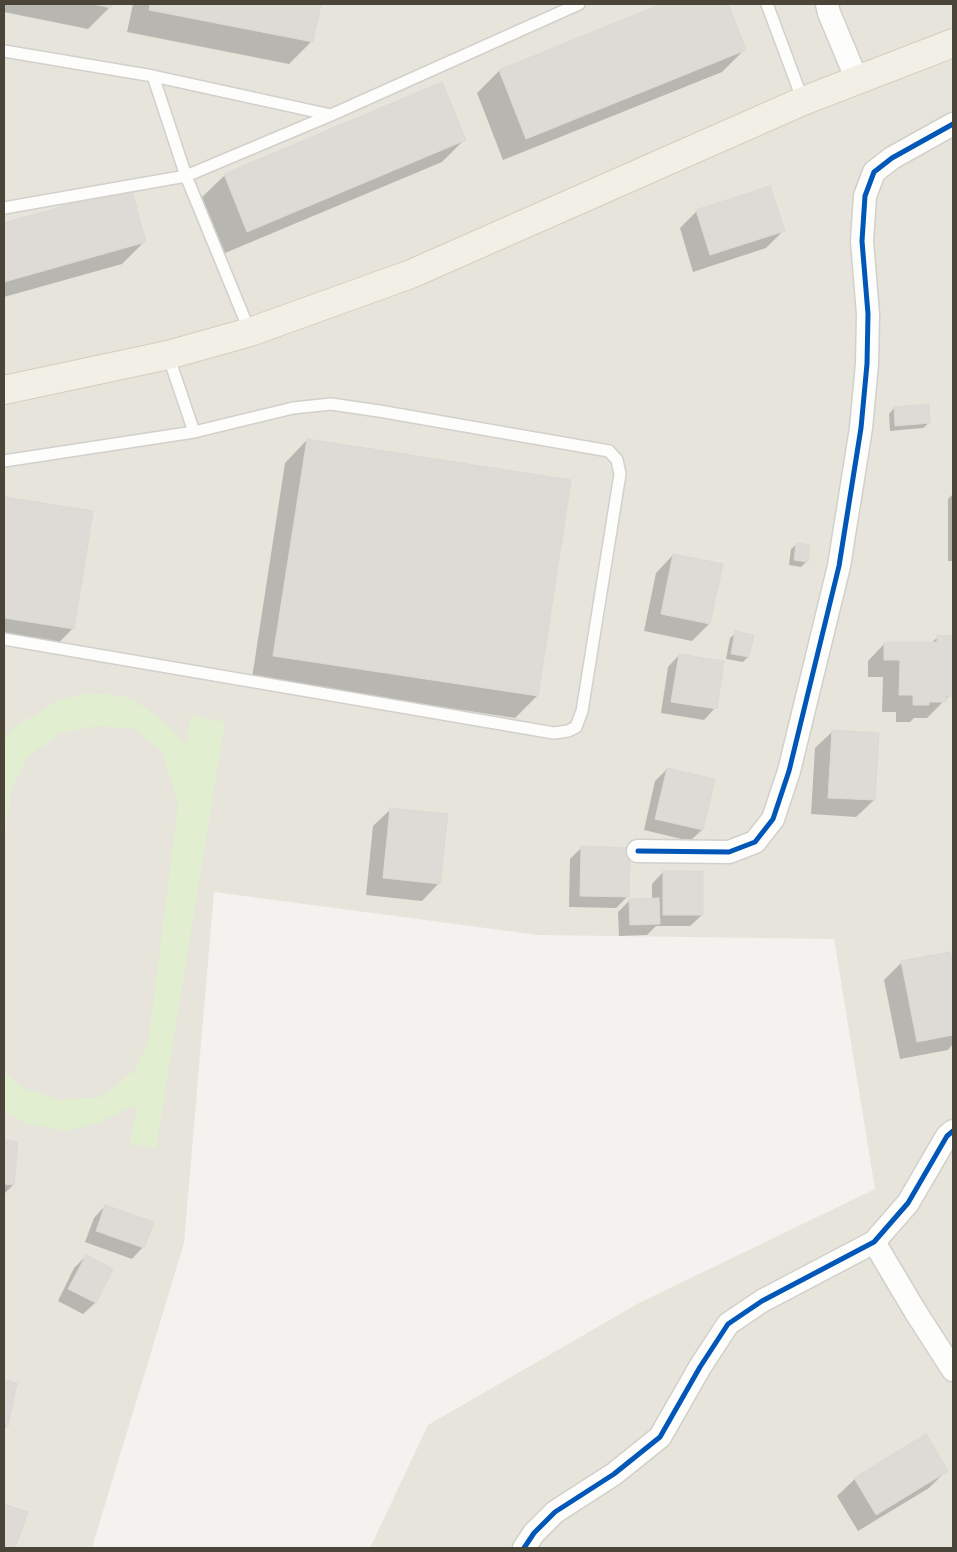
<!DOCTYPE html>
<html>
<head>
<meta charset="utf-8">
<style>
	body { margin:0 }
	#map { position:relative; width:957px; height:1552px; overflow:hidden; background:#f4f2ee; font-family:Ubuntu,sans-serif }
	canvas { display:block }
	.frame { position:absolute; inset:0; border:5px solid #4b4439; pointer-events:none }
</style>
</head>
<body>
<div id="map">
<canvas width="957" height="1552"></canvas>
<div class="frame"></div>
</div>
<script>
const c = document.querySelector('canvas').getContext('2d');
c.lineJoin = 'round';
function paint(path, color) {
  c.fillStyle = color;
  c.fill(path, 'evenodd');
}
function shape(rows) {
  const path = new Path2D();
  for (const r of rows) {
    path.moveTo(r[0], r[1]);
    for (let i = 2; i < r.length; i += 2) path.lineTo(r[i], r[i + 1]);
  }
  return path;
}
function stroke(path, color, width, dash) {
  c.strokeStyle = color;
  c.lineWidth = width;
  c.lineCap = dash ? 'butt' : 'round';
  c.setLineDash(dash || []);
  c.stroke(path);
}
paint(shape([
	[4,4,953,4,953,1548,370,1548,428,1425,639,1303,875,1189,834,939,538,935,214,892,184,1243,92,1548,4,1548]
]), '#e7e4dc');
paint(shape([
	[94,693,126,697,146,708,167,725,186,745,191,715,225,722,156,1148,130,1144,137,1104,98,1123,68,1131,28,1124,4,1112,4,1071,23,1088,60,1100,101,1097,135,1070,148,1043,178,805,163,753,135,729,97,726,61,733,27,757,11,790,4,843,4,740,12,729,60,699]
]), '#e1eecf');
paint(shape([
	[4,4,111,4,110,7,88,29,4,12],
	[133,4,319,4,312,41,289,64,127,32],
	[665,4,727,4,745,49,722,72,503,160,477,93,499,71],
	[464,140,442,162,225,253,202,197,225,175],
	[130,188,144,242,122,264,4,297,4,224],
	[697,211,783,231,766,248,693,272,680,228],
	[894,408,929,423,923,428,890,431,889,414],
	[307,440,570,481,537,696,515,718,252,678,285,463],
	[953,494,953,561,948,561,948,499],
	[4,498,91,512,73,628,51,651,4,644],
	[797,544,806,562,801,567,789,565,791,549],
	[673,555,709,624,692,641,644,631,656,573],
	[736,633,748,657,743,662,726,659,730,638],
	[938,637,950,695,927,718,914,718,910,722,896,722,896,712,882,712,883,677,868,677,868,661,885,643,930,644],
	[679,655,715,708,704,720,661,713,668,667],
	[833,731,874,800,856,817,811,814,815,748],
	[667,769,702,830,690,841,644,830,655,781],
	[391,809,439,883,422,901,366,895,373,826],
	[581,848,628,896,616,908,569,907,570,859],
	[663,872,702,915,690,926,656,926,647,935,619,936,618,912,630,900,652,900,652,884],
	[949,953,953,973,953,1044,948,1050,900,1059,884,980,902,962],
	[4,1142,17,1143,13,1185,4,1194],
	[105,1206,143,1247,132,1259,85,1242,94,1218],
	[86,1256,112,1270,95,1303,83,1314,58,1301,74,1268],
	[4,1382,16,1384,7,1425,4,1429],
	[926,1436,946,1471,929,1488,858,1531,837,1496,855,1479],
	[4,1505,26,1513,14,1548,4,1548]
]), '#0003');
const building = shape([
	[93,4,112,4,111,8,93,4],
	[150,4,321,4,313,42,149,10,150,4],
	[662,4,728,4,746,50,526,139,499,70,662,4],
	[442,82,466,140,247,232,224,174,442,82],
	[770,186,785,231,710,255,696,210,770,186],
	[131,187,146,242,4,282,4,223,131,187],
	[929,404,930,423,895,426,894,407,929,404],
	[307,439,571,480,538,696,273,656,307,439],
	[4,497,93,511,74,629,4,618,4,497],
	[796,543,810,545,808,562,794,560,796,543],
	[673,554,723,564,710,624,661,614,673,554],
	[735,631,754,635,749,657,731,654,735,631],
	[937,635,952,636,952,696,946,696,946,702,929,702,929,705,913,705,913,695,899,695,900,660,884,660,884,642,937,642,937,635],
	[679,654,724,661,717,709,671,702,679,654],
	[832,730,879,733,875,800,828,798,832,730],
	[667,768,715,779,703,830,655,819,667,768],
	[390,808,448,814,440,884,383,878,390,808],
	[581,846,630,848,629,897,580,896,581,846],
	[663,871,703,871,703,915,663,915,663,871],
	[659,898,660,924,630,925,629,899,659,898],
	[950,952,953,966,953,1035,917,1042,901,961,950,952],
	[4,1140,18,1142,14,1185,4,1184,4,1140],
	[105,1205,154,1222,144,1248,96,1231,105,1205],
	[86,1255,113,1269,96,1303,68,1289,86,1255],
	[4,1380,17,1383,8,1426,4,1425,4,1380],
	[926,1434,948,1471,876,1515,854,1478,926,1434],
	[4,1504,28,1512,15,1548,4,1548,4,1504]
]);
paint(building, '#dedbd6');
stroke(building, '#dcd9d4', 1);
const service = shape([
	[767,4,803,101],
	[4,51,153,76,331,115],
	[153,76,186,176,250,332],
	[4,208,186,176,331,115,579,4],
	[168,355,194,432],
	[4,461,194,432,293,408,331,404,379,411,609,451,617,460,620,474,582,711,576,727,568,731,554,733,4,639]
]);
const minor = shape([
	[827,4,829,13,857,80],
	[638,851,729,852,755,842,773,819,789,771,839,566,861,428,867,364,868,314,862,241,865,196,874,172,892,158,953,124],
	[874,1242,915,1311,953,1370],
	[524,1548,534,1533,555,1512,614,1474,660,1437,700,1367,728,1324,762,1301,874,1242,908,1203,947,1136,953,1131]
]);
const primary = shape([
	[4,390,168,355,250,332,411,274,803,101,953,43]
]);
stroke(service, '#d2d0cb', 14);
stroke(minor, '#d2d0cb', 25);
stroke(primary, '#d6cebb', 30);
stroke(service, '#fdfdfc', 11);
stroke(minor, '#fdfdfc', 22);
stroke(primary, '#f2efe6', 28);
stroke(shape([
	[638,851,729,852,755,842,773,819,789,771,839,566,861,428,867,364,868,314,862,241,865,196,874,172,892,158,953,124],
	[524,1548,534,1533,555,1512,614,1474,660,1437,700,1367,728,1324,762,1301,874,1242,908,1203,947,1136,953,1131]
]), '#0057b8', 5);
</script>
</body>
</html>
